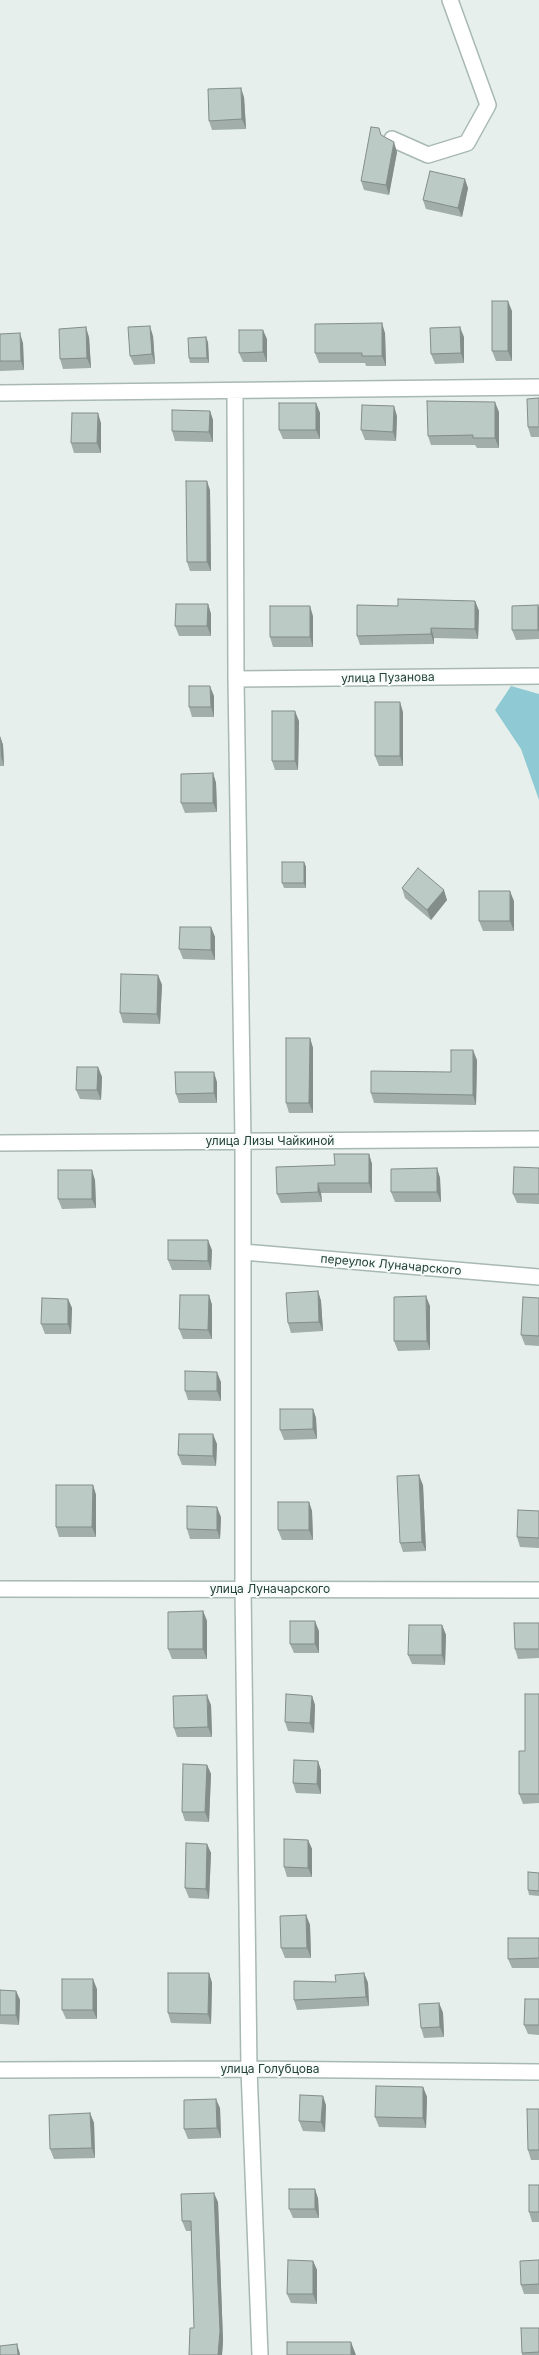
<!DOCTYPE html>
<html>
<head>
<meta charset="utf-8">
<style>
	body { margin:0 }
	canvas { display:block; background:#e6efeb }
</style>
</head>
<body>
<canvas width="539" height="2355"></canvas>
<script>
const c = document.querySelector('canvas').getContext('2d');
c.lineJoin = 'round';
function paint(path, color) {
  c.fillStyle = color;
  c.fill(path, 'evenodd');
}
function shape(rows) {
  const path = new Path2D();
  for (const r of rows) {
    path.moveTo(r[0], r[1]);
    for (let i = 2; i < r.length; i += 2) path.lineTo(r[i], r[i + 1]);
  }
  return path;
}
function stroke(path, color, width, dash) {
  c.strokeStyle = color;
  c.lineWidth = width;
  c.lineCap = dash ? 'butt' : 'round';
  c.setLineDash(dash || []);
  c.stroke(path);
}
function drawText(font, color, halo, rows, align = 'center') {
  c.font = font + ' Inter,sans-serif';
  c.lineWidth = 4;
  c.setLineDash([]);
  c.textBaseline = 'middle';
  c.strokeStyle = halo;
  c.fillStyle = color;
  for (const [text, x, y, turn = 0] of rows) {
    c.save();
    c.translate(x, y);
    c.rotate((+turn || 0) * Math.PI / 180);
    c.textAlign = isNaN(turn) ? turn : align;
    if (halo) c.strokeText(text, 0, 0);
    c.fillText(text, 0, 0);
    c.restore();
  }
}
paint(shape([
	[511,686,539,694,539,800,521,749,495,710]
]), '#8ec9d4');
const minor = shape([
	[392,139,428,155,467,143,488,105,450,0],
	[235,392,236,679,243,1141,243,1589,249,2069,260,2355],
	[0,393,539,387],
	[236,679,539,676],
	[0,1143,539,1139],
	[243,1252,539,1277],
	[0,1589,539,1590],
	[0,2070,249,2069,539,2072]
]);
stroke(minor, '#a8b8b2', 18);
stroke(minor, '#fff', 15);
paint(shape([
	[244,97,246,129,212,130,209,121],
	[397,152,389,195,364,190,361,181],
	[468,188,462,217,426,209,423,200],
	[512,311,512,361,496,361,492,351],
	[385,333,386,366,366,366,365,363,319,363,315,353],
	[0,334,23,343,24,370,0,371],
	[153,336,155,364,134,365,130,356],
	[89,337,91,368,63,369,60,359],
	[464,337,464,363,435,364,431,354],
	[267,339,267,362,243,362,239,353],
	[208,342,209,363,190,363,189,358],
	[539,398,539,437,531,437,528,427],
	[316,403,320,413,320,439,283,439,279,430],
	[210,411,213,420,213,442,175,441,172,431],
	[499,412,499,448,477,448,475,445,431,445,428,436],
	[397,416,396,441,365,440,361,430],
	[101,423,101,453,74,453,71,443],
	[210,490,211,571,190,571,187,562],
	[475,601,479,611,478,639,434,638,434,644,360,645,357,636,398,606],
	[208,604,211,614,211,636,179,636,175,626],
	[538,605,539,608,539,639,516,640,512,630],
	[313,616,313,647,273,647,270,637],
	[214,696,214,717,192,717,189,707],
	[403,712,403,766,379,766,375,756],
	[299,721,298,770,275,770,272,761],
	[0,736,3,745,4,766,0,766],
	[213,773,216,783,217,812,185,813,181,803],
	[304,862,306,867,306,888,284,888,282,883],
	[402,888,447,900,431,920,405,898],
	[514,901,514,931,483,931,479,921],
	[211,927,215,937,215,960,183,959,179,949],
	[158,975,162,985,160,1024,123,1023,120,1013],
	[310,1038,313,1048,313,1113,289,1113,286,1103],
	[477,1060,476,1105,374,1103,371,1093,451,1072],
	[98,1067,102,1077,101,1100,80,1099,76,1090],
	[217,1082,217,1103,179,1103,176,1094],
	[369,1154,372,1164,372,1193,321,1193,322,1202,281,1203,277,1194,335,1165],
	[437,1168,440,1178,441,1202,395,1202,391,1192],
	[539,1168,539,1204,517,1203,513,1194],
	[95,1180,96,1208,62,1209,58,1199],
	[212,1250,211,1270,172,1270,168,1260],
	[318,1291,321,1301,323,1331,291,1333,288,1323],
	[209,1295,212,1305,212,1339,183,1339,179,1329],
	[539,1298,539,1346,525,1345,521,1335],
	[68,1299,72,1308,71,1334,45,1334,41,1324],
	[430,1306,430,1350,398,1351,394,1341],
	[221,1382,221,1401,188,1400,185,1391],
	[313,1409,316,1418,317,1439,284,1440,280,1430],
	[217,1444,216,1466,182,1465,178,1455],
	[93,1485,96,1495,96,1537,59,1537,56,1527],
	[423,1485,426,1551,403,1552,400,1543],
	[309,1502,312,1511,313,1540,282,1540,278,1530],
	[539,1511,539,1548,520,1547,517,1537],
	[221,1517,220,1539,190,1539,187,1529],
	[203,1611,207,1621,207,1659,172,1659,168,1649],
	[539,1623,539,1658,518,1659,515,1649],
	[442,1625,446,1635,445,1665,412,1664,408,1655],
	[319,1631,319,1653,294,1653,290,1644],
	[539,1694,539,1803,523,1804,519,1794,525,1751],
	[312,1696,315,1705,314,1733,288,1731,285,1722],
	[211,1705,212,1737,177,1737,174,1728],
	[207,1765,211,1774,209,1822,185,1821,182,1812],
	[321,1770,321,1794,296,1793,293,1783],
	[308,1840,312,1849,312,1877,287,1877,284,1867],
	[207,1844,211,1853,209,1899,189,1898,185,1888],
	[539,1873,539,1896,529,1895,528,1890],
	[306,1915,310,1925,311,1958,285,1958,281,1948],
	[539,1938,539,1968,512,1968,508,1959],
	[209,1973,212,1983,211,2024,171,2023,168,2013],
	[364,1973,368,1983,369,2006,297,2010,294,2000,336,1982],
	[97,1989,97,2019,66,2019,62,2010],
	[0,1990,16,1991,20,2000,19,2025,0,2024],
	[539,1999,539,2035,528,2034,524,2025],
	[439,2003,443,2013,444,2037,424,2038,421,2028],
	[423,2087,427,2097,426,2128,379,2127,375,2117],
	[326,2105,325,2132,303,2131,299,2121],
	[220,2108,221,2138,188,2139,184,2129],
	[539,2109,539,2160,531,2160,528,2150],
	[90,2113,94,2123,95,2158,54,2159,50,2149],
	[539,2185,539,2222,532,2222,529,2212],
	[318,2198,319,2218,293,2218,289,2209],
	[218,2202,223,2341,222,2355,189,2355,194,2328,191,2231,186,2231,182,2221],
	[539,2260,539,2294,524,2294,521,2285],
	[313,2261,317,2270,317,2304,291,2303,287,2294],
	[539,2328,539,2355,522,2355,522,2353]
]), '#a1aea9');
paint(shape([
	[241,88,244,97,246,129,242,119],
	[394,142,397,152,389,195,386,185],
	[465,179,468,188,462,217,458,208],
	[508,301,512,311,512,361,508,351],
	[382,323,385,333,386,366,382,356],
	[150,326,153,336,155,364,152,354],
	[86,327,89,337,91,368,87,358],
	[460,327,464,337,464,363,461,353],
	[263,330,267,339,267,362,263,352],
	[20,333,23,343,24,370,21,361],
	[206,337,208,342,209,363,207,358],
	[495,402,499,412,499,448,495,438],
	[316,403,320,413,320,439,316,430],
	[394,406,397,416,396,441,393,432],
	[210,411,213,420,213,442,209,432],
	[98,413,101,423,101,453,97,443],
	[207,481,210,490,211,571,207,562],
	[475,601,479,611,478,639,475,629],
	[208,604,211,614,211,636,207,626],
	[538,605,539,608,539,632,538,630],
	[310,606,313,616,313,647,310,637],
	[431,628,434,638,434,644,431,634],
	[210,686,214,696,214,717,211,707],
	[400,702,403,712,403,766,400,756],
	[295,711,299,721,298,770,295,761],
	[0,736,3,745,4,766,1,756],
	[213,773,216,783,217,812,213,803],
	[304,862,306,867,306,888,304,883],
	[444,890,447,900,431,920,427,910],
	[510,891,514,901,514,931,510,921],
	[211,927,215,937,215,960,211,950],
	[158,975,162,985,160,1024,157,1014],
	[310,1038,313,1048,313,1113,309,1103],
	[473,1050,477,1060,476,1105,473,1095],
	[98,1067,102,1077,101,1100,97,1090],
	[214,1072,217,1082,217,1103,214,1093],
	[369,1154,372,1164,372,1193,369,1183],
	[437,1168,440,1178,441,1202,437,1192],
	[92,1170,95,1180,96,1208,92,1199],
	[318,1183,321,1193,322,1202,318,1192],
	[208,1240,212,1250,211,1270,208,1261],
	[318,1291,321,1301,323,1331,319,1322],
	[209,1295,212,1305,212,1339,208,1330],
	[426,1296,430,1306,430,1350,427,1341],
	[68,1299,72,1308,71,1334,68,1324],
	[217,1372,221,1382,221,1401,217,1391],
	[313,1409,316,1418,317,1439,313,1429],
	[213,1434,217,1444,216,1466,213,1456],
	[419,1475,423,1485,426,1551,422,1542],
	[93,1485,96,1495,96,1537,92,1527],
	[309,1502,312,1511,313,1540,309,1530],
	[217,1507,221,1517,220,1539,217,1530],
	[203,1611,207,1621,207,1659,203,1649],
	[315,1621,319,1631,319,1653,315,1644],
	[442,1625,446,1635,445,1665,442,1655],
	[207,1695,211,1705,212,1737,208,1727],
	[312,1696,315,1705,314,1733,310,1723],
	[318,1761,321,1770,321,1794,317,1784],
	[207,1765,211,1774,209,1822,205,1812],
	[308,1840,312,1849,312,1877,308,1868],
	[207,1844,211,1853,209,1899,206,1889],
	[306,1915,310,1925,311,1958,307,1948],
	[209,1973,212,1983,211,2024,208,2014],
	[364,1973,368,1983,369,2006,366,1997],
	[93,1979,97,1989,97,2019,93,2010],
	[16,1991,20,2000,19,2025,16,2015],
	[439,2003,443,2013,444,2037,440,2027],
	[423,2087,427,2097,426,2128,423,2118],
	[323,2096,326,2105,325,2132,321,2122],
	[216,2099,220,2108,221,2138,217,2128],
	[90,2113,94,2123,95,2158,92,2148],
	[315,2189,318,2198,319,2218,315,2209],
	[214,2193,218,2202,223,2341,222,2355,218,2355],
	[313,2261,317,2270,317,2304,313,2294],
	[351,2342,356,2355,351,2355],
	[17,2344,20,2354,20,2355,18,2355]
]), '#838d89');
const building = shape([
	[241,88,242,119,209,121,208,89,241,88],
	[371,127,379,128,381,135,394,142,386,185,361,181,371,127],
	[430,171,465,179,458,208,423,200,430,171],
	[492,301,508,301,508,351,492,351,492,301],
	[382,323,382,356,362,356,362,353,315,353,315,324,382,323],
	[150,326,152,354,130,356,128,327,150,326],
	[86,327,87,358,60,359,59,329,86,327],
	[460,327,461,353,431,354,430,328,460,327],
	[239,330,263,330,263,352,239,353,239,330],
	[20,333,21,361,0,361,0,334,20,333],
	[206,337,207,358,189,358,188,338,206,337],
	[539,398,539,427,528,427,527,399,539,398],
	[427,401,495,402,495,438,473,438,473,435,428,436,427,401],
	[279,403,316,403,316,430,279,430,279,403],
	[362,405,394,406,393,432,361,430,362,405],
	[172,410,210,411,209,432,172,431,172,410],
	[72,413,98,413,97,443,71,443,72,413],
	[186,481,207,481,207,562,187,562,186,481],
	[398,599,475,601,475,629,431,628,431,634,357,636,357,605,398,606,398,599],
	[176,604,208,604,207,626,175,626,176,604],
	[538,605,538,630,512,630,512,606,538,605],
	[270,606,310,606,310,637,270,637,270,606],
	[189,686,210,686,211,707,189,707,189,686],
	[375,702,400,702,400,756,375,756,375,702],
	[272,711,295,711,295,761,272,761,272,711],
	[213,773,213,803,181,803,181,774,213,773],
	[282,862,304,862,304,883,282,883,282,862],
	[418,868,444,890,427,910,402,888,418,868],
	[479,891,510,891,510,921,479,921,479,891],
	[180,927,211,927,211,950,179,949,180,927],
	[121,974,158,975,157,1014,120,1013,121,974],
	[286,1038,310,1038,309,1103,286,1103,286,1038],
	[451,1050,473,1050,473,1095,371,1093,371,1071,451,1072,451,1050],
	[77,1067,98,1067,97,1090,76,1090,77,1067],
	[175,1072,214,1072,214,1093,176,1094,175,1072],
	[334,1154,369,1154,369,1183,318,1183,318,1192,277,1194,276,1167,335,1165,334,1154],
	[514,1167,539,1168,539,1194,513,1194,514,1167],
	[437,1168,437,1192,391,1192,391,1169,437,1168],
	[58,1170,92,1170,92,1199,58,1199,58,1170],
	[168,1240,208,1240,208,1261,168,1260,168,1240],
	[318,1291,319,1322,288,1323,286,1293,318,1291],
	[180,1295,209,1295,208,1330,179,1329,180,1295],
	[426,1296,427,1341,394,1341,394,1297,426,1296],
	[523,1297,539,1298,539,1336,521,1335,523,1297],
	[42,1298,68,1299,68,1324,41,1324,42,1298],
	[185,1371,217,1372,217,1391,185,1391,185,1371],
	[280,1409,313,1409,313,1429,280,1430,280,1409],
	[179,1434,213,1434,213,1456,178,1455,179,1434],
	[419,1475,422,1542,400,1543,397,1476,419,1475],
	[56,1485,93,1485,92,1527,56,1527,56,1485],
	[278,1502,309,1502,309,1530,278,1530,278,1502],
	[187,1506,217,1507,217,1530,187,1529,187,1506],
	[518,1510,539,1511,539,1538,517,1537,518,1510],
	[203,1611,203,1649,168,1649,168,1612,203,1611],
	[290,1621,315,1621,315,1644,290,1644,290,1621],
	[514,1623,539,1623,539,1649,515,1649,514,1623],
	[409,1625,442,1625,442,1655,408,1655,409,1625],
	[286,1694,312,1696,310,1723,285,1722,286,1694],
	[525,1694,539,1694,539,1794,519,1794,519,1751,525,1751,525,1694],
	[207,1695,208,1727,174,1728,173,1696,207,1695],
	[294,1760,318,1761,317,1784,293,1783,294,1760],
	[183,1764,207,1765,205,1812,182,1812,183,1764],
	[284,1839,308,1840,308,1868,284,1867,284,1839],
	[186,1843,207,1844,206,1889,185,1888,186,1843],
	[528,1872,539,1873,539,1891,528,1890,528,1872],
	[306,1915,307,1948,281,1948,280,1916,306,1915],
	[508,1938,539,1938,539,1958,508,1959,508,1938],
	[168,1973,209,1973,208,2014,168,2013,168,1973],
	[364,1973,366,1997,294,2000,294,1981,336,1982,335,1975,364,1973],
	[62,1979,93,1979,93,2010,62,2010,62,1979],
	[0,1990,16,1991,16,2015,0,2015,0,1990],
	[525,1999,539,1999,539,2025,524,2025,525,1999],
	[439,2003,440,2027,421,2028,419,2004,439,2003],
	[376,2086,423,2087,423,2118,375,2117,376,2086],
	[300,2095,323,2096,321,2122,299,2121,300,2095],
	[216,2099,217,2128,184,2129,184,2100,216,2099],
	[527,2109,539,2109,539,2150,528,2150,527,2109],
	[90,2113,92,2148,50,2149,49,2115,90,2113],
	[529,2185,539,2185,539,2212,529,2212,529,2185],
	[289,2189,315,2189,315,2209,289,2209,289,2189],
	[214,2193,220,2331,218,2355,189,2355,190,2328,194,2328,191,2221,182,2221,181,2194,214,2193],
	[288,2260,313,2261,313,2294,287,2294,288,2260],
	[539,2260,539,2284,521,2285,520,2261,539,2260],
	[521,2328,539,2328,539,2352,522,2353,521,2328],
	[287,2342,351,2342,351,2355,287,2355,287,2342],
	[17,2344,18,2355,0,2355,0,2346,17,2344]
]);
paint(building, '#bbcac4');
stroke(building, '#838d89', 1);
drawText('12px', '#24423a', '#f7fbf9', [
	["улица Пузанова",388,678,-1],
	["улица Лизы Чайкиной",270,1141],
	["переулок Луначарского",391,1265,5],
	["улица Луначарского",270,1589],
	["улица Голубцова",270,2069]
]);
</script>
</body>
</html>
